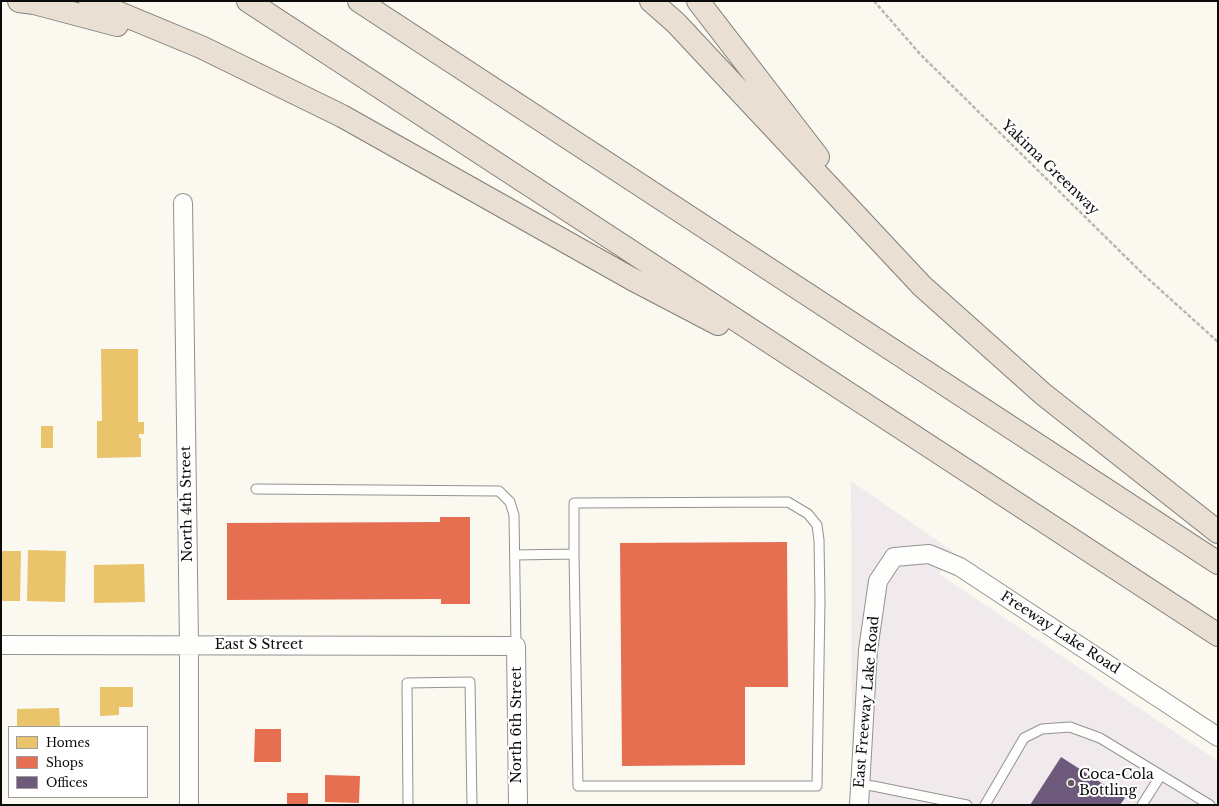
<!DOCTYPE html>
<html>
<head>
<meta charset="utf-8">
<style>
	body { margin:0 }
	#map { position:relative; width:1219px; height:806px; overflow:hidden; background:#faf8ef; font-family:"Libre Baskerville",serif }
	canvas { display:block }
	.frame { position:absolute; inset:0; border:2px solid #0b0b0b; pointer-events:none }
	.legend { position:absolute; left:8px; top:726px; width:140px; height:72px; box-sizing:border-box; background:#fff; border:1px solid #9d9d9d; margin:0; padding:5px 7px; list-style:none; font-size:12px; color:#0b0b0b }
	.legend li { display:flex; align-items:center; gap:8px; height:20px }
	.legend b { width:20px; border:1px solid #9d9d9d }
</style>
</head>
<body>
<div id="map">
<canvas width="1219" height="806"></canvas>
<div class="frame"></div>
<ul class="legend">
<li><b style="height:11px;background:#e9c46a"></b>Homes</li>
<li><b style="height:11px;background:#e76f51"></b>Shops</li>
<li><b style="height:11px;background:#6d597a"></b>Offices</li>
</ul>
</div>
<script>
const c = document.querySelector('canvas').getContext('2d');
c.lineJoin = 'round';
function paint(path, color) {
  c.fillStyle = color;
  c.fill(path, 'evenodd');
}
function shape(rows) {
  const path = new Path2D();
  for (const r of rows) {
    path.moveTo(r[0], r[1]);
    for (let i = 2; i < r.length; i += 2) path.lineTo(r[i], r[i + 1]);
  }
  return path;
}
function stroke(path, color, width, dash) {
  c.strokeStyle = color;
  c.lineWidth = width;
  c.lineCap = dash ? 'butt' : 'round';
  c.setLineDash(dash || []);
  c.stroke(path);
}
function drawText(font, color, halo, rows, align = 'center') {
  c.font = font + ' "Libre Baskerville",serif';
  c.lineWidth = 4;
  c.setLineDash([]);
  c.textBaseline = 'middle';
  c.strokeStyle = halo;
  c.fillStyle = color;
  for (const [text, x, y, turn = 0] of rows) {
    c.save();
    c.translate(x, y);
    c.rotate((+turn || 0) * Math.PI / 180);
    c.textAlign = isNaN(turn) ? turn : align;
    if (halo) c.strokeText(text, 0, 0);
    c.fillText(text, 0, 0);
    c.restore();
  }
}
paint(shape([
	[851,481,954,552,939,574,1218,761,1218,805,852,805]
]), '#f1eaed');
paint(shape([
	[101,349,138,349,138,422,144,422,144,434,139,434,139,438,141,438,141,457,97,458,97,421,102,421],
	[41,426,53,426,53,448,41,448],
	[28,550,66,551,65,602,27,601],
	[1,551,21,551,20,601,1,601],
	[144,564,145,602,94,603,94,565],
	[100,687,133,687,133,707,119,707,119,715,100,716],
	[59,708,60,727,17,727,17,709]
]), '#e9c46a');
paint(shape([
	[440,517,470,517,470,604,441,604,441,599,227,600,227,523,440,522],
	[787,542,788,687,745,687,745,765,622,766,620,543],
	[255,729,281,729,281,762,254,762],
	[325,775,360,776,359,803,325,802],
	[287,793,308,793,308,805,287,805]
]), '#e76f51');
paint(shape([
	[1061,757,1125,798,1120,805,1030,805]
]), '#6d597a');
const lane = shape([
	[256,489,499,491,510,502,514,515,516,646],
	[515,555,574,554,574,503,788,502,808,514,817,525,819,540,820,601,817,786,578,786,574,554],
	[860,785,873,786,967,805],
	[408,805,407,683,470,682,472,805],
	[985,805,1024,738,1042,729,1070,727,1100,738,1210,805],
	[1142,805,1161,775]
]);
const street = shape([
	[183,203,189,645,189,805],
	[1,645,516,646,518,805],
	[859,805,868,650,878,581,894,557,929,554,960,567,1218,737]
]);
const highway = shape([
	[19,1,34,3,117,25],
	[90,1,201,47,342,116,632,279,718,324],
	[248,1,1218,635],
	[359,1,1218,563],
	[651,1,676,23,922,286,1043,394,1218,532],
	[698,1,818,157]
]);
stroke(lane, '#93928e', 11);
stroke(street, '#93928e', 20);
stroke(highway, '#807f7b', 24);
stroke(shape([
	[874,1,920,54,1144,275,1218,342]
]), '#b7b7b5', 2.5, [4, 2]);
stroke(lane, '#fefefd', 9);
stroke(street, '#fefefd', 18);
stroke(highway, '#eadfd3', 22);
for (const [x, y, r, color] of [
	[1071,783,4,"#5f5e5b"]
]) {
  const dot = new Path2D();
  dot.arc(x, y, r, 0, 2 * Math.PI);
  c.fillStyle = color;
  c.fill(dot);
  stroke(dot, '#fff', 1.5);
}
drawText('14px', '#0b0b0b', '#fff', [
	["Yakima Greenway",1050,168,44],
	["North 4th Street",187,504,-91],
	["Freeway Lake Road",1060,633,33],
	["East S Street",259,645],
	["East Freeway Lake Road",867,702,-85],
	["North 6th Street",517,725,-90]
]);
drawText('14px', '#0b0b0b', '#fff', [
	["Coca-Cola",1079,775],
	["Bottling",1079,791]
], 'left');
</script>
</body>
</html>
